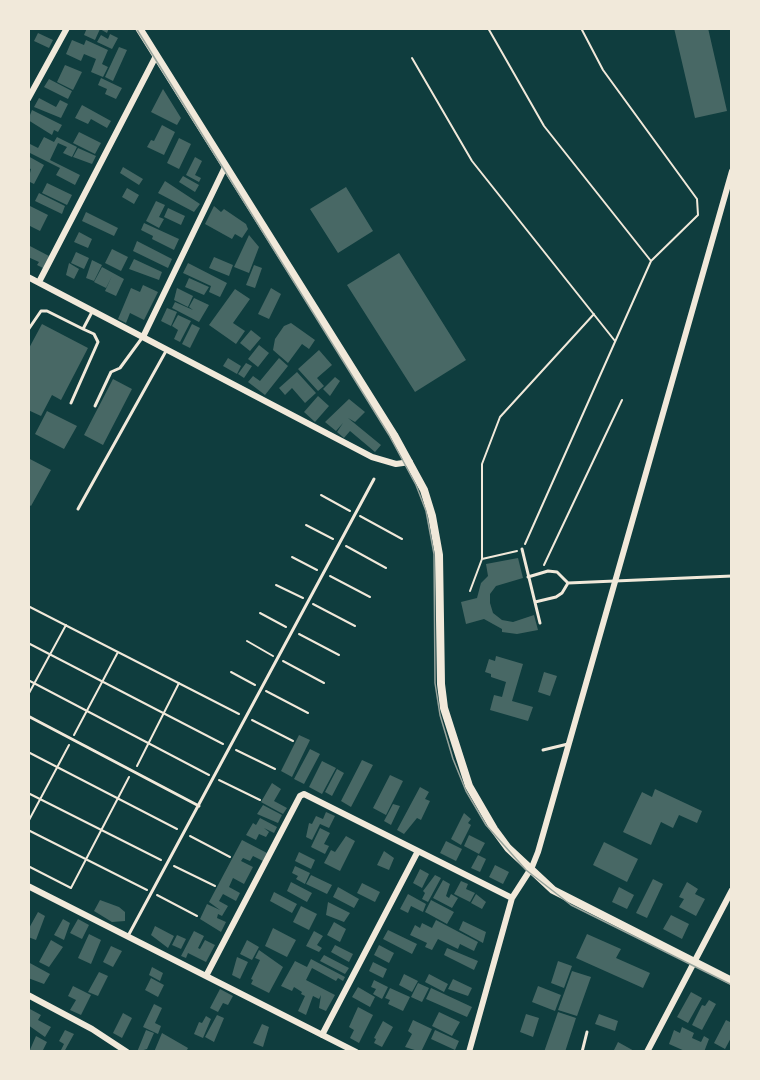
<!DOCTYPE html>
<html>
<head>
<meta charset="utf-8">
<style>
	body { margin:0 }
	#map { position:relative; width:760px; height:1080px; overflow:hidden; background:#0f3d3e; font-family:"Sofia Sans Condensed",sans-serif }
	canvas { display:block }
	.frame { position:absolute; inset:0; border:30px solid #f1e9da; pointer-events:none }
</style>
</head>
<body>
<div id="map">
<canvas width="760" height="1080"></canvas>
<div class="frame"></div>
</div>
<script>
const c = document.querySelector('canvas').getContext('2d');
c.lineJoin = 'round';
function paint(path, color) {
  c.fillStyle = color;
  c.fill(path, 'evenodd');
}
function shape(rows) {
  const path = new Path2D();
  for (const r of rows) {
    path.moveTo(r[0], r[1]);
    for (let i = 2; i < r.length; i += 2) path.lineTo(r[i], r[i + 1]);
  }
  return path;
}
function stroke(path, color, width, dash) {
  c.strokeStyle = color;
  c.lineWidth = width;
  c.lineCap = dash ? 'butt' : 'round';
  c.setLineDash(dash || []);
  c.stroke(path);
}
paint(shape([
	[87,28,109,28,107,33,100,29,95,40,84,35],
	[674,28,708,28,727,111,695,118],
	[38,33,53,40,49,48,34,41],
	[110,34,118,38,112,49,97,42,101,35,108,39],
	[72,40,84,45,86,40,108,50,102,64,108,67,103,77,91,72,96,59,84,54,81,61,66,54],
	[119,47,127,50,113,81,105,77],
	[65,65,82,72,73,90,57,82],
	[101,78,122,88,116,99,105,94,107,89,98,85],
	[49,79,72,91,68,99,44,87],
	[163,89,181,118,177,125,151,112],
	[39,98,56,107,60,100,68,104,61,118,34,107],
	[82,105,111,121,107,128,91,119,88,124,75,118],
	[32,110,62,125,58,132,54,130,52,135,28,120],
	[162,125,175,132,164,155,147,147,151,140,154,141],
	[79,132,101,143,95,154,73,143],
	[44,137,54,142,57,137,77,147,72,157,63,153,67,147,58,143,50,160,80,175,75,185,56,175,60,168,28,152,30,144,38,148],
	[179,138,191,144,179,169,167,163],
	[78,148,96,156,92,164,73,157],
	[28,156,44,165,34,184,28,181,31,169,28,168],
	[195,157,202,161,195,175,201,178,199,182,186,175],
	[123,167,143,179,139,185,120,173],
	[183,176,199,185,195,192,179,182],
	[165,181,200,204,194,212,158,193],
	[47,183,72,195,67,205,42,193],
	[346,187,373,231,338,253,310,209],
	[127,188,139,195,134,204,122,197],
	[39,193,65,206,62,214,35,201],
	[156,201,165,205,159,217,164,219,159,228,146,221],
	[28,205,48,215,40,231,28,225],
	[214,206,221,212,224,209,246,224,248,229,242,238,235,234,232,239,205,224],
	[168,208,185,216,181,225,164,217],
	[86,212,118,228,114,236,82,221],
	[144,223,179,239,174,250,152,239,153,236,141,230],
	[79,232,92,239,88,248,74,242],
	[249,235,259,247,249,273,234,267],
	[137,241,172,259,168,268,133,251],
	[28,245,49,256,43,268,37,265,39,262,28,257],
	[112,249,128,257,121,271,105,263],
	[76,252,89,258,84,269,71,263],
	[399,253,466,360,415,392,347,285],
	[214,257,233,265,229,276,209,268],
	[134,259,162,272,159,280,129,269],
	[92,260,102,265,94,281,86,278],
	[69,263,79,269,74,279,66,275],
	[188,263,227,283,220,297,209,292,211,286,183,273],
	[254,265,262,268,255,288,246,285],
	[102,267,124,279,116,296,105,291,112,276,106,288,94,282],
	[189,278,209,287,204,295,185,287],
	[143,285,158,292,144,320,130,313,126,323,118,319,131,288,140,292],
	[177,288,193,296,188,307,174,300],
	[271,288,281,294,269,319,258,314],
	[235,289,250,299,233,323,245,331,236,344,209,325],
	[194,298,209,305,199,322,172,308,175,302,193,310,189,307],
	[167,308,177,312,171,326,161,321],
	[178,315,191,321,180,342,174,339,178,330,172,326],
	[291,323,315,340,309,349,302,344,288,363,273,350,275,339,284,326],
	[42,324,88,348,61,400,52,395,41,416,28,410,28,350],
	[192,324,200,328,190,348,182,344],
	[251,330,261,338,250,351,240,343],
	[259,345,269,353,258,367,248,359],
	[319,350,332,365,317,378,324,386,318,391,298,369],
	[228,358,241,366,237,374,223,366],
	[279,358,288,366,265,395,248,382,253,376,260,381],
	[246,363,252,366,244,378,238,374],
	[297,372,316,393,305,403,292,388,285,395,279,388],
	[335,377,340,381,330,396,323,389],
	[113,379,132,389,103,445,84,435],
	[318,396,329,406,315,422,304,412],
	[349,399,365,412,355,422,348,418,381,445,375,452,350,431,344,438,337,432,343,423,336,431,325,422],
	[47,411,77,426,64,449,35,434],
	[28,458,51,470,31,506,28,504],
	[518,558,523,578,496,586,490,594,490,603,493,613,502,620,513,622,534,615,538,630,517,634,502,632,502,629,484,619,466,624,461,602,477,598,481,583,488,576,486,564],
	[496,656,523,664,512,701,533,707,528,721,490,710,494,695,502,697,506,682,491,677,491,674,485,672,489,659,495,661],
	[544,672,557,676,550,696,538,692],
	[299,735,310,740,292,777,281,771],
	[310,749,320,754,304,784,294,779],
	[362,760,373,765,351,807,341,801],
	[322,761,336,768,322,794,309,787],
	[337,769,344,773,332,796,325,792],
	[390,775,403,781,386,815,373,808],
	[272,783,281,789,274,801,287,808,283,814,261,802],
	[420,787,429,792,425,799,430,801,421,820,417,818,404,834,397,830],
	[655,789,702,811,697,823,679,815,673,828,661,822,651,845,623,832,642,792,652,797],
	[393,804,400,806,391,825,384,821],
	[263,805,282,815,278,823,257,814],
	[326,812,335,816,329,828,320,824,312,840,306,837,309,823,312,824,316,816,323,819],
	[464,813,471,819,468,823,471,825,461,845,451,839],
	[260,818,277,827,274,833,264,828,269,832,266,837,259,834,256,840,246,835,253,823,256,825],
	[320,828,330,833,324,844,329,846,325,854,311,847],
	[469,835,485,843,479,854,464,846],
	[346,836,355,841,340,871,324,863,331,850,335,852],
	[242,840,267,853,263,861,253,856,250,861,243,858,241,861,253,867,244,884,233,878,229,887,240,893,236,901,223,894,219,901,228,906,222,916,218,914,217,918,226,922,221,932,200,919,207,904,220,910,209,902],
	[446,841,462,849,456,861,440,853],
	[604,842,638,859,627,882,593,865],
	[384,851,394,858,389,870,377,865],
	[299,852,315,860,311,869,295,861],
	[478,855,486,859,480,872,471,868],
	[495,865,509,872,503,884,489,877],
	[295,866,310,873,305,884,296,879,298,876,292,873],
	[420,869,429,874,422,888,413,883],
	[311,875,332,885,327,894,306,884],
	[435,875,441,878,428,902,422,899,425,893,423,891],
	[653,879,663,884,647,918,636,913],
	[443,880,450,884,446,896,449,898,451,894,458,898,452,908,433,898],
	[461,881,468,884,466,889,475,893,470,902,454,894],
	[291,882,312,893,307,902,287,891],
	[687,882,698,889,695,894,705,899,696,916,679,907,684,899,679,897],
	[362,883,380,892,375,902,357,893],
	[338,887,359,899,354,908,333,897],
	[619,887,634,895,627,909,612,902],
	[274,892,297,904,292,913,270,901],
	[408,894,426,904,423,912,411,906,408,913,400,909],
	[476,894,486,902,482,909,471,903],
	[100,900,119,907,125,912,125,921,112,922,94,911],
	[431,900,454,912,447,924,425,912],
	[328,902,350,913,344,922,326,915],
	[301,906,317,914,309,930,293,922],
	[38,912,45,916,36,940,28,937,28,930],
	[671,915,689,924,682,939,663,929],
	[63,919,70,923,64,940,54,935],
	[78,919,89,925,82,939,70,933],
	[436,920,478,942,474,951,460,944,458,949,438,939,432,950,425,947,427,943,410,935,415,925,420,928,422,923,432,928],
	[463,921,486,932,483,943,459,930],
	[334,922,346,929,340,942,327,935],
	[155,926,174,936,168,948,151,935],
	[273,928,296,940,287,957,265,946],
	[388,930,417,944,412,954,383,939],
	[194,931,204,936,198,948,200,949,205,940,215,945,206,962,188,953,186,958,181,956],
	[314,931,323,936,317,945,322,948,319,952,306,946],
	[89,934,101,940,91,964,78,958],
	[587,934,621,949,616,958,650,973,643,988,576,958],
	[177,935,186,939,181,949,172,945],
	[51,940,63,947,49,967,39,962],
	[247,940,259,947,252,960,240,954],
	[335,945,353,954,349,962,331,952],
	[379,945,394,953,389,963,374,955],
	[111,946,122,951,113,967,103,962],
	[447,948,478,961,474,970,444,955],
	[259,950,283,967,269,993,251,984,253,980,251,979,260,960,255,958],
	[324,955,349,968,345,974,320,961],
	[237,957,248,962,240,979,232,975],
	[311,959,345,977,343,981,338,978,336,981,312,968,306,980,335,995,326,1011,319,1008,321,995,319,999,313,996,306,1015,298,1011,305,996,301,994,302,992,294,987,292,991,281,986,295,961,307,967],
	[558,961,572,966,564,988,551,983],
	[28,962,50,974,44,984,28,978],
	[373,962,387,969,383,978,369,971],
	[152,967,163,973,160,981,149,975],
	[572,971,591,977,577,1016,558,1010],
	[99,972,108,976,98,996,88,992],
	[404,974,418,981,412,992,399,985],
	[429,974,448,984,444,992,425,982],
	[151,978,164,985,158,997,145,990],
	[453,979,472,988,468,996,448,989],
	[374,980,388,987,382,999,373,994,376,989,371,987],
	[418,983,429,988,422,1002,411,997],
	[73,986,91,995,81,1015,70,1010,76,1000,68,996],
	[538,986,561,995,555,1011,532,1002],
	[358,987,375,997,370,1007,352,997],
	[390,988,410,997,403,1011,388,1004,390,1000,385,998],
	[431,988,472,1007,467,1017,426,999],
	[220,989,233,996,228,1005,223,1003,218,1012,210,1008],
	[691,992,702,998,688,1023,677,1017],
	[709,1000,716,1004,702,1030,692,1025,702,1005,705,1006],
	[154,1004,162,1008,155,1023,161,1026,158,1034,143,1027],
	[358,1007,373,1015,359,1043,350,1038,354,1030,349,1027],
	[28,1008,41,1015,38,1020,51,1027,45,1037,28,1025],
	[439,1012,460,1022,452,1036,432,1026],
	[558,1012,576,1018,565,1052,544,1052],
	[123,1013,132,1018,122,1038,113,1033],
	[526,1014,539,1018,533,1037,520,1032],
	[599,1014,618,1021,615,1031,595,1024],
	[217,1015,224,1018,214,1042,205,1037],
	[206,1016,211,1019,203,1038,194,1034,199,1022,202,1023],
	[413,1020,432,1029,421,1052,405,1047,412,1034,408,1031],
	[726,1020,732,1023,732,1036,725,1049,714,1043],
	[383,1021,393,1027,382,1047,374,1043,376,1039,374,1038],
	[262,1024,269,1027,263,1047,253,1043],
	[682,1027,694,1033,692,1038,701,1042,704,1036,709,1039,704,1052,687,1052,669,1044,674,1030,680,1033],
	[65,1030,74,1034,64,1052,61,1050,64,1044,59,1041],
	[146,1030,154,1033,147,1049,137,1052],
	[435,1030,459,1041,455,1050,431,1039],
	[162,1033,188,1048,186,1052,154,1052],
	[36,1036,47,1042,42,1052,29,1052],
	[618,1042,636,1052,613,1052]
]), '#486865');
stroke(shape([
	[488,28,544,126,651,261],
	[412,58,472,161,615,341],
	[321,495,350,511],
	[360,516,402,539],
	[306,525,333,539],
	[525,544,651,261,698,215,697,199,603,70,581,28],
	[346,546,386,568],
	[292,557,317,570],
	[482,559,482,464,500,417,594,314],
	[544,565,622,400],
	[330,576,370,597],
	[276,585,303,598],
	[470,591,482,559,517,551],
	[313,604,355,626],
	[28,606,239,714],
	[260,613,286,627],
	[299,634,339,655],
	[247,641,273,656],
	[28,643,223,744],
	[283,661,324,683],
	[231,672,255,685],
	[28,680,209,775],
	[266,691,308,713],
	[28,695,66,625],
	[252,720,293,741],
	[74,735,118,652],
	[236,750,275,769],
	[28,752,177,829],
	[137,766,179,683],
	[219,780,260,800],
	[28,793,161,860],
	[28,822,69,745],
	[28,830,147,890],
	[190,836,230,857],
	[28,866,71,888,129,777],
	[174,866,215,886],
	[157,895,197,916]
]), '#f1e9da', 2);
stroke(shape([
	[28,330,41,311,47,311,83,329],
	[71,403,98,342,94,334,83,329,92,312],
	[95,406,111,372,120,368,142,338],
	[78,509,166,351],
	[522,549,540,623],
	[528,577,548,571,557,572,568,583],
	[535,602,556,597,562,593,568,583,732,576],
	[28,716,199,806],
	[543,750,568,744],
	[128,936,374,479],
	[582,1052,587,1032]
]), '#f1e9da', 3);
stroke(shape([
	[28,99,67,28],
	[28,277,372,457,396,464,410,462],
	[39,282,156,56],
	[143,337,225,167],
	[28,886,356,1052],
	[206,976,300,796,304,794,512,898],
	[28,995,92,1029,127,1052],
	[322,1035,418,851],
	[469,1052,512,898,532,867,538,852,732,171],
	[647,1052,732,890]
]), '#f1e9da', 6);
stroke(shape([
	[139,28,394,435,424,490,432,516,439,555,441,684,444,708,469,786,494,829,508,848,553,890,732,981]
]), '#f1e9da', 8);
stroke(shape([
	[136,28,389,435,416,485,426,511,434,554,435,683,440,715,453,759,466,791,486,825,526,870,571,905,732,985]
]), '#97a49c', 1.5);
</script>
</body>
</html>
